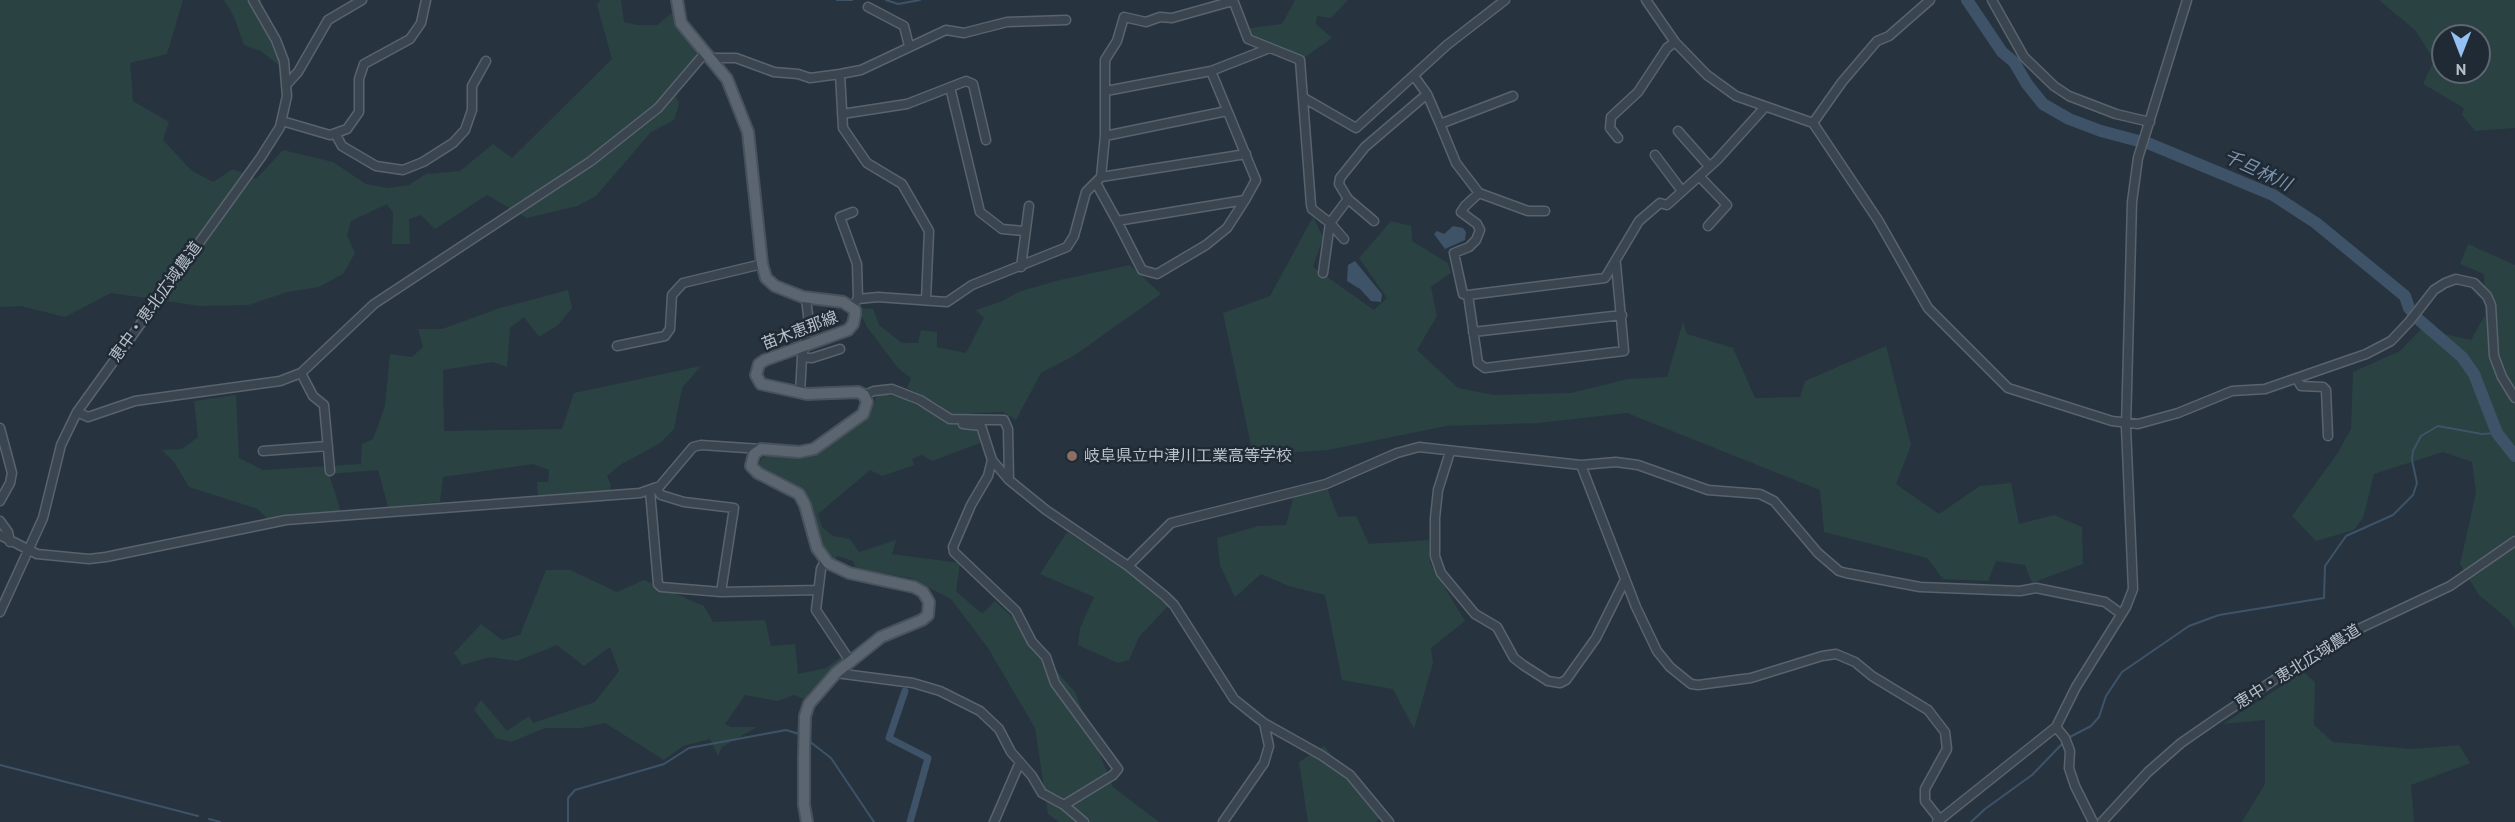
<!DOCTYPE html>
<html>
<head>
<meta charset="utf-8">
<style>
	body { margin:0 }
	#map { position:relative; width:2515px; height:822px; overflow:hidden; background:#273440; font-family:"PT Sans",sans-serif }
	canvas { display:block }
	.north { position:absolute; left:2431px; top:24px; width:60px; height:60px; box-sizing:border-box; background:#202a35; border:2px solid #5d6671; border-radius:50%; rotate:180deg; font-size:16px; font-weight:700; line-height:24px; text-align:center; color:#b8c0ca }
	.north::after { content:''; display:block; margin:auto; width:21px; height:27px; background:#94c0f4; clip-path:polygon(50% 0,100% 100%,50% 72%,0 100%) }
</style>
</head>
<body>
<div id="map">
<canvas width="2515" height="822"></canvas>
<div class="north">N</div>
</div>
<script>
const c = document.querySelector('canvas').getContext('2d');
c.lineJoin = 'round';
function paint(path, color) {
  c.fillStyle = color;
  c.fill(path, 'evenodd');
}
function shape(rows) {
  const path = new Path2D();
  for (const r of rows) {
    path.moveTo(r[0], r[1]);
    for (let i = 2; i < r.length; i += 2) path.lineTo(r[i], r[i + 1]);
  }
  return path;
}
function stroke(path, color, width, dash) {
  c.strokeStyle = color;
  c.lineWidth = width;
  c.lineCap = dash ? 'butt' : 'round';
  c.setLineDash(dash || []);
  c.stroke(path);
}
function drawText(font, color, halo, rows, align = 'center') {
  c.font = font + ' "PT Sans","Noto Sans JP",sans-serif';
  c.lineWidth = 5;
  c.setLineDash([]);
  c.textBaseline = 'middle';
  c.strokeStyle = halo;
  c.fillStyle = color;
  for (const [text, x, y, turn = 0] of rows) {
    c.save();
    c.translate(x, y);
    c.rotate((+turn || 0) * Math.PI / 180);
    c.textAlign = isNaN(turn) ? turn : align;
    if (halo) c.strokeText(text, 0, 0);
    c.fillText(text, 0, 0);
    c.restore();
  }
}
paint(shape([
	[0,0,183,0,167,54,130,63,133,101,169,122,163,140,192,171,213,182,233,169,256,179,283,150,333,162,366,184,388,188,409,185,426,174,460,171,493,144,512,158,612,59,597,5,600,0,621,0,624,22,636,25,657,25,673,12,698,57,672,87,679,104,674,120,651,132,596,196,577,206,527,218,487,195,435,229,421,215,409,219,410,244,392,244,393,213,387,204,351,221,347,235,355,253,343,274,319,287,287,292,248,305,200,306,111,293,65,317,21,306,0,307],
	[224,0,262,0,257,13,275,43,281,67,261,51,244,45,234,17],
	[1295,0,1348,0,1331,18,1317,16,1316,24,1332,38,1304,58,1252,36,1250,28,1282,24],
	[2379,0,2515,0,2515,128,2475,131,2462,115,2464,108,2423,84,2434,60,2416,31],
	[2443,36,2479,36,2479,72,2443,72],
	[1313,217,1323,237,1313,267,1374,310,1387,298,1359,258,1391,221,1411,226,1412,241,1448,263,1451,273,1431,287,1437,316,1417,350,1458,388,1494,395,1571,393,1628,379,1667,377,1683,322,1687,334,1733,348,1755,398,1800,397,1805,381,1886,346,1911,445,1896,484,1939,514,1980,486,2011,483,2019,524,2054,515,2082,527,2083,564,2032,583,2025,565,1996,561,1988,581,1943,579,1927,558,1824,532,1820,490,1627,413,1538,423,1446,426,1328,450,1253,455,1223,313,1270,296],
	[2468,244,2515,265,2515,629,2509,620,2479,595,2460,564,2476,493,2472,462,2443,452,2374,474,2363,518,2354,530,2316,541,2292,516,2337,454,2351,429,2353,372,2400,351,2421,329,2471,340,2485,315,2484,274,2460,264],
	[1130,265,1161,294,1075,355,1041,373,1016,420,1003,412,953,414,949,422,979,430,980,443,932,461,922,455,912,459,914,465,882,476,870,470,818,514,822,527,833,536,850,539,859,552,896,540,892,554,960,563,956,591,982,614,995,601,1023,627,1036,648,1075,692,1113,787,1159,822,1059,822,1048,814,1035,728,988,648,951,599,910,578,856,569,853,561,837,556,834,561,820,543,808,500,804,492,762,471,759,466,761,459,774,453,812,453,824,449,853,430,870,414,876,397,881,394,900,397,932,413,940,405,907,388,911,378,898,368,867,327,862,317,862,308,873,309,879,325,902,343,918,343,921,330,937,332,937,347,966,353,984,318,976,310,1003,301,1018,292,1060,280],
	[568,290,572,308,558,325,539,337,524,317,510,328,507,367,493,362,443,370,444,431,562,429,574,393,701,366,682,388,674,429,660,443,620,465,607,476,611,485,610,492,538,498,537,482,548,482,549,470,533,464,443,477,440,502,388,507,378,470,329,474,341,512,268,520,258,509,189,487,174,462,162,450,182,449,198,437,194,401,236,395,239,458,263,470,361,464,362,444,373,439,385,406,390,354,412,357,423,347,418,329,442,329,500,308],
	[1327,488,1338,517,1356,516,1369,544,1429,540,1430,563,1465,621,1431,648,1433,663,1414,729,1393,689,1342,680,1325,595,1289,586,1261,574,1235,597,1220,565,1217,538,1258,526,1286,525,1294,495],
	[1067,532,1124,569,1168,606,1139,637,1129,660,1118,663,1078,645,1080,628,1094,597,1040,574],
	[546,570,570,570,617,592,644,580,704,606,713,622,765,620,771,646,795,644,798,674,826,668,841,657,845,662,805,699,794,695,778,701,745,695,725,724,731,727,757,727,722,747,718,756,710,739,683,746,664,760,605,723,581,728,545,728,511,742,496,738,474,710,481,700,507,731,529,716,533,723,595,702,619,671,610,647,584,666,557,645,517,661,490,657,462,665,454,653,481,624,502,640,520,635],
	[2303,672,2315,682,2314,725,2333,742,2412,749,2459,745,2470,763,2411,785,2414,822,2242,822,2265,784,2265,720,2223,724],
	[1324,746,1381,816,1376,822,1308,822,1299,762]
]), '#2a4242');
paint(shape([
	[1453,226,1463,228,1466,232,1465,240,1445,249,1434,234,1437,231,1444,234],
	[1355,261,1382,294,1381,302,1371,301,1360,289,1347,281,1348,265]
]), '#3e5368');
stroke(shape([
	[837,0,852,0],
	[886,0,898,4,920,0],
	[2068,738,2091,726,2099,717,2106,696,2122,672,2189,626,2219,615,2324,598,2325,566,2346,536,2393,515,2413,495,2417,483,2412,460,2413,451,2421,436,2438,426,2482,434,2497,433],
	[809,741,831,758,874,822],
	[0,765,198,816],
	[209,819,220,822],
	[568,822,568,798,575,790,664,764,689,748,786,730,799,734],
	[1971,822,1985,809,2032,775,2064,742]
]), '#3e5368', 2);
stroke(shape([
	[905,691,889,738,928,758,910,822]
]), '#3e5368', 7);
stroke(shape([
	[1967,0,2002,52,2014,62,2027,84,2043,104,2069,119,2101,131,2150,144,2273,195,2316,223,2405,296,2409,308,2418,319,2462,357,2474,374,2497,433,2515,456]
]), '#3e5368', 12);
const minor = shape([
	[1233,0,1248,39,1300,60,1311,205,1312,209,1330,223,1348,199,1339,184,1340,178,1365,147,1427,94],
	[1646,0,1675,42,1707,75,1736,96,1813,123,1878,220,1928,308,2008,388,2112,421,2138,424,2178,413,2232,391,2265,389,2366,354,2391,341,2409,322,2434,290,2445,283,2456,279,2474,283,2487,296,2491,305,2494,356,2502,377,2515,398],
	[1992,0,2024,57,2054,86,2069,96,2116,114,2150,122],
	[868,7,904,26,909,46],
	[709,58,736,58,774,72,798,74,810,78,840,74,843,128,867,163,902,184,929,231,926,300],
	[840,74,861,70,946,30,964,33,1007,22,1066,20],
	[1414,76,1427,94,1440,124],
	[288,83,298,72,328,20,362,0],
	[950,87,980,212,1002,229,1024,231],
	[1106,91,1211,71,1270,48],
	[1304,98,1356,128,1447,45,1505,0],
	[842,114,907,104,966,81,973,84,986,140],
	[282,121,330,135,347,129,359,112,359,79,364,64,410,39,421,23,426,0],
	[1813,123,1842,82,1877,41,1889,36,1930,0],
	[1678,131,1709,166],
	[336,135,342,146,376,166,403,170,423,162,453,143,465,130,472,110,472,86,486,61],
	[1105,136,1227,111],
	[1618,138,1610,128,1611,117,1638,92,1667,48,1675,42],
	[1655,155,1682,191],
	[1699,176,1727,205,1708,226],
	[1101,177,1246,154],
	[1096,183,1117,221,1245,200,1256,180,1211,71],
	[1479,193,1456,163,1440,124,1513,96],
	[1348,199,1374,221],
	[853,212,840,217,857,264,858,299],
	[1117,221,1142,270,1157,274,1206,245,1227,228,1245,200],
	[1616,264,1624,351,1485,368,1478,363,1468,295,1605,278,1639,221,1660,203,1667,205,1717,160,1765,107],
	[1021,267,1029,206],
	[1323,273,1330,223,1344,239],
	[1468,295,1463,294,1454,253,1469,247,1476,240,1480,230,1477,224,1461,212,1465,206,1479,193,1528,211,1545,211],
	[851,307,858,299,878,297,947,302,972,285,1067,247,1074,236,1086,192,1101,177,1105,136,1105,60,1117,41,1124,17,1146,22,1160,17,1172,18,1233,1],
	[1473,332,1622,315],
	[617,346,665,336,670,329,672,295,683,283,762,264],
	[802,357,812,358,840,349],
	[301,373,313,396,324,405,330,471],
	[2297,379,2301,386,2323,387,2326,390,2328,436],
	[800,393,802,357,809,324,806,298],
	[864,395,874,391,892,389,920,400,950,419,1004,420,1008,429,1009,480,1046,510,1128,566,1165,596,1174,605,1234,699,1264,723,1321,755,1350,775,1389,822],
	[77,412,88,417,135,401,280,381,301,373,374,304,591,161,658,108,705,53],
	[963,424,981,426,992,460,1009,480],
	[0,428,12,473,10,483,0,501],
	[263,451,328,446],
	[1450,452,1438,490,1435,518,1435,556,1441,573,1475,614,1497,627,1514,658,1523,665,1548,681,1560,683,1566,680,1596,638,1625,580],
	[992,460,988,476,971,505,953,547,954,552,1016,611,1032,642,1046,657,1055,683,1118,769,1113,775,1064,805],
	[1581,465,1636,607,1657,651,1670,667,1691,684,1698,685,1751,678,1822,656,1836,654,1855,662,1872,676,1928,710,1945,732,1947,749,1925,789,1925,801,1940,820],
	[656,488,661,495,684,502,734,508,721,592,818,590],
	[650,491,658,584,661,587,721,592],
	[0,521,8,532,10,542],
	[0,535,37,554,89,559,106,557,286,520,640,493,660,486,693,447,701,445,761,449],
	[825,561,821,569,816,610,850,661],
	[1128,566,1171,523,1326,484,1397,453,1419,447,1581,465,1616,462,1638,465,1708,490,1760,494,1774,501,1818,553,1839,571,1846,573,1920,587,2020,591,2036,588,2105,602,2120,613],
	[0,612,43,518,61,445,77,412,261,157,280,127,287,96,284,61,276,40,253,0],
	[836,673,913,683,940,691,980,711,999,729,1011,752,1032,776,1042,793,1064,805,1084,822],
	[2056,727,2065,738,2070,751,2069,768,2075,786,2093,822],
	[994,822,1020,762],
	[1223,822,1264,763,1269,746,1264,723],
	[1937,822,2056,727,2076,687,2126,607,2133,589,2126,427,2132,202,2138,158,2187,0],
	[2102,822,2148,772,2181,743,2220,716,2331,642,2450,586,2515,541]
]);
const major = shape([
	[677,0,681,23,727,79,748,132,762,264,766,278,775,286,803,297,843,302,855,310,855,315,853,324,848,330,765,360,759,364,756,375,761,384,807,394,858,392,864,395,867,402,863,414,814,449,799,452,761,449,754,454,751,466,758,473,799,494,805,505,817,548,828,563,849,573,914,587,923,592,929,602,928,615,922,620,881,637,836,673,809,704,805,716,804,757,804,805,807,822]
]);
stroke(minor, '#59636d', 11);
stroke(major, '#48515c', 14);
stroke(minor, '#3b4550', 8);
stroke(major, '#5a6570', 10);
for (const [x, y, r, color] of [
	[1072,456,6,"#8d6e63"]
]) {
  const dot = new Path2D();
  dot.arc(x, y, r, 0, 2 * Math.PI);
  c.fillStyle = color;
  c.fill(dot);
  stroke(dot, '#202a35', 2);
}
drawText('16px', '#b8c0ca', '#202a35', [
	["恵中・恵北広域農道",156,302,-54],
	["苗木恵那線",800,331,-21],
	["恵中・恵北広域農道",2298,667,-32]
]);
drawText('16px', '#b8c0ca', '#202a35', [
	["岐阜県立中津川工業高等学校",1084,456]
], 'left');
drawText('italic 18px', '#7a93ab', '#202a35', [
	["千旦林川",2257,171,25]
]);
</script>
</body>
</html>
